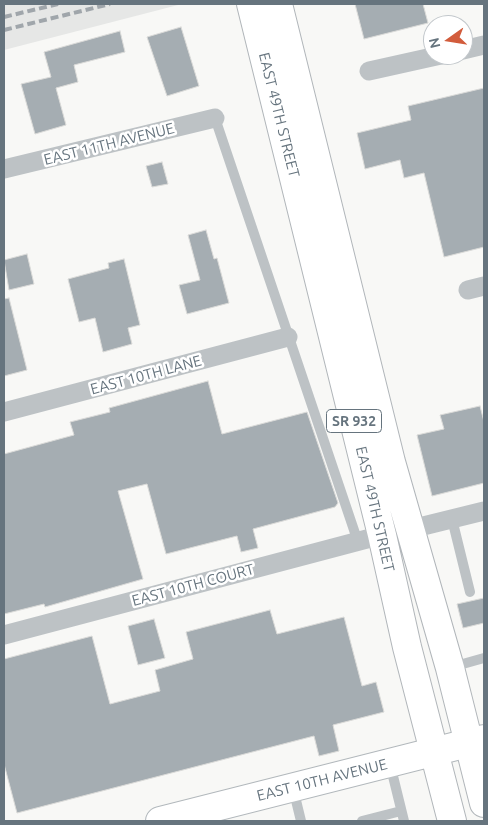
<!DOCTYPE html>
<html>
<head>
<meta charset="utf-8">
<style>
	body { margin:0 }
	#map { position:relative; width:488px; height:825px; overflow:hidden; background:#f8f8f6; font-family:Ubuntu,sans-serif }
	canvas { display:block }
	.frame { position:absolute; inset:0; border:5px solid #66747e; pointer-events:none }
	.north { position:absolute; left:423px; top:15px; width:50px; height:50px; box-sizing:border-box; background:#fff; border:1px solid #c2c7cb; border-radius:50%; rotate:257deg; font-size:14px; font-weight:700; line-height:20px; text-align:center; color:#66747e }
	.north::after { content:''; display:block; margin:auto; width:18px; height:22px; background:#d25c3c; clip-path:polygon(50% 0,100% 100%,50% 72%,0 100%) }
</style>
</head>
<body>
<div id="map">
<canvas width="488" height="825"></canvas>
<div class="frame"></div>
<div class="north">N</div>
</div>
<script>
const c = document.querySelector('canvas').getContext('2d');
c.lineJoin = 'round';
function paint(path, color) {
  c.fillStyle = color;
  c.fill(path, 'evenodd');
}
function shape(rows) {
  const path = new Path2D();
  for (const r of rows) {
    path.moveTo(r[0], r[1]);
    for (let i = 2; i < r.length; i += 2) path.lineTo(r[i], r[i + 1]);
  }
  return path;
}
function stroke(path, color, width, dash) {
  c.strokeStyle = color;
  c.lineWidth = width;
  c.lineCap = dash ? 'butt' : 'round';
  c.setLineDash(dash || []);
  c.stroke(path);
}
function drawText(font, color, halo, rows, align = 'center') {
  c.font = font + ' Ubuntu,sans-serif';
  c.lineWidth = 5;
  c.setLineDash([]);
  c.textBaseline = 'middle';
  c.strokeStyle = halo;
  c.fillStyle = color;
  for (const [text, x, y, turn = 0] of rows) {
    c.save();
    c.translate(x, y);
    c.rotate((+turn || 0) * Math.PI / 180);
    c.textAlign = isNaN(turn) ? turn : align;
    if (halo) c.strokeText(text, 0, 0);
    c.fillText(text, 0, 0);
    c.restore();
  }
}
paint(shape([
	[4,4,182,4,4,50]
]), '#e6e7e6');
const building = shape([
	[355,4,423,4,428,23,364,39,355,4],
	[181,27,199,86,167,96,147,37,181,27],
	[120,31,125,52,74,65,78,82,56,88,66,125,35,134,21,84,51,77,44,52,120,31],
	[484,88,484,247,444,257,424,173,404,178,400,160,365,169,357,133,411,120,408,106,484,88],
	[162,162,168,184,152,187,146,166,162,162],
	[206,230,214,259,217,258,229,303,187,314,179,285,200,280,188,235,206,230],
	[27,254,34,284,9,290,4,260,27,254],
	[124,259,140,325,128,328,132,344,103,352,95,318,79,322,68,279,109,268,108,263,124,259],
	[9,298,27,370,4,376,4,299,9,298],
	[208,381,222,434,307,412,338,503,335,507,253,529,258,548,241,552,237,536,166,554,147,484,118,491,143,579,45,607,44,604,4,614,4,454,74,435,70,422,110,412,109,408,208,381],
	[480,406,484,422,484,483,432,496,417,435,444,429,440,415,480,406],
	[484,598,484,623,463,628,457,604,484,598],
	[270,610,277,634,344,617,362,686,376,682,384,712,333,725,339,751,319,756,314,736,17,813,4,764,4,659,92,636,110,704,160,691,155,670,193,659,186,632,270,610],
	[154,619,165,658,138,665,128,626,154,619]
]);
paint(building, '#a5adb2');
stroke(building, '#dadad8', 1);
const secondary = shape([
	[160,821,484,739]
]);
const primary = shape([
	[251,4,382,535,407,647,452,821],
	[278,4,391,462,450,668,484,803]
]);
stroke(secondary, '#b2b8bc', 30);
stroke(primary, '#b1b6ba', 30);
stroke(shape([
	[215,118,358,542],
	[452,519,470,592],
	[452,667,484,658],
	[390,764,404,821],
	[293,788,301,821],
	[362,821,401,811]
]), '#bdc2c5', 10);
stroke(shape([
	[463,50,484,45],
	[369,71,441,55],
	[4,169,215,118],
	[468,290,484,286],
	[4,412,288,337],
	[411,529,484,511],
	[4,635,382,535]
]), '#bdc2c5', 19);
stroke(secondary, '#fff', 28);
stroke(primary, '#fff', 28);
stroke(shape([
	[4,17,58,4],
	[4,30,110,4]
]), '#a0a6ab', 4, [8, 4]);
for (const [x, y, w] of [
	[354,421,55]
]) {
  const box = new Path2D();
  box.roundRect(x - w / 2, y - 11.5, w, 23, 4);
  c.fillStyle = '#fff';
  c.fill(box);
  stroke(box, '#66747e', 1);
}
drawText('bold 14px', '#66747e', null, [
	["SR 932",354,421]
]);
drawText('15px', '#66747e', '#fff', [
	["EAST 49TH STREET",279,115,76],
	["EAST 11TH AVENUE",109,144,-14],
	["EAST 10TH LANE",146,375,-15],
	["EAST 49TH STREET",375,509,77],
	["EAST 10TH COURT",193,585,-15],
	["EAST 10TH AVENUE",322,780,-14]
]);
</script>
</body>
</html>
